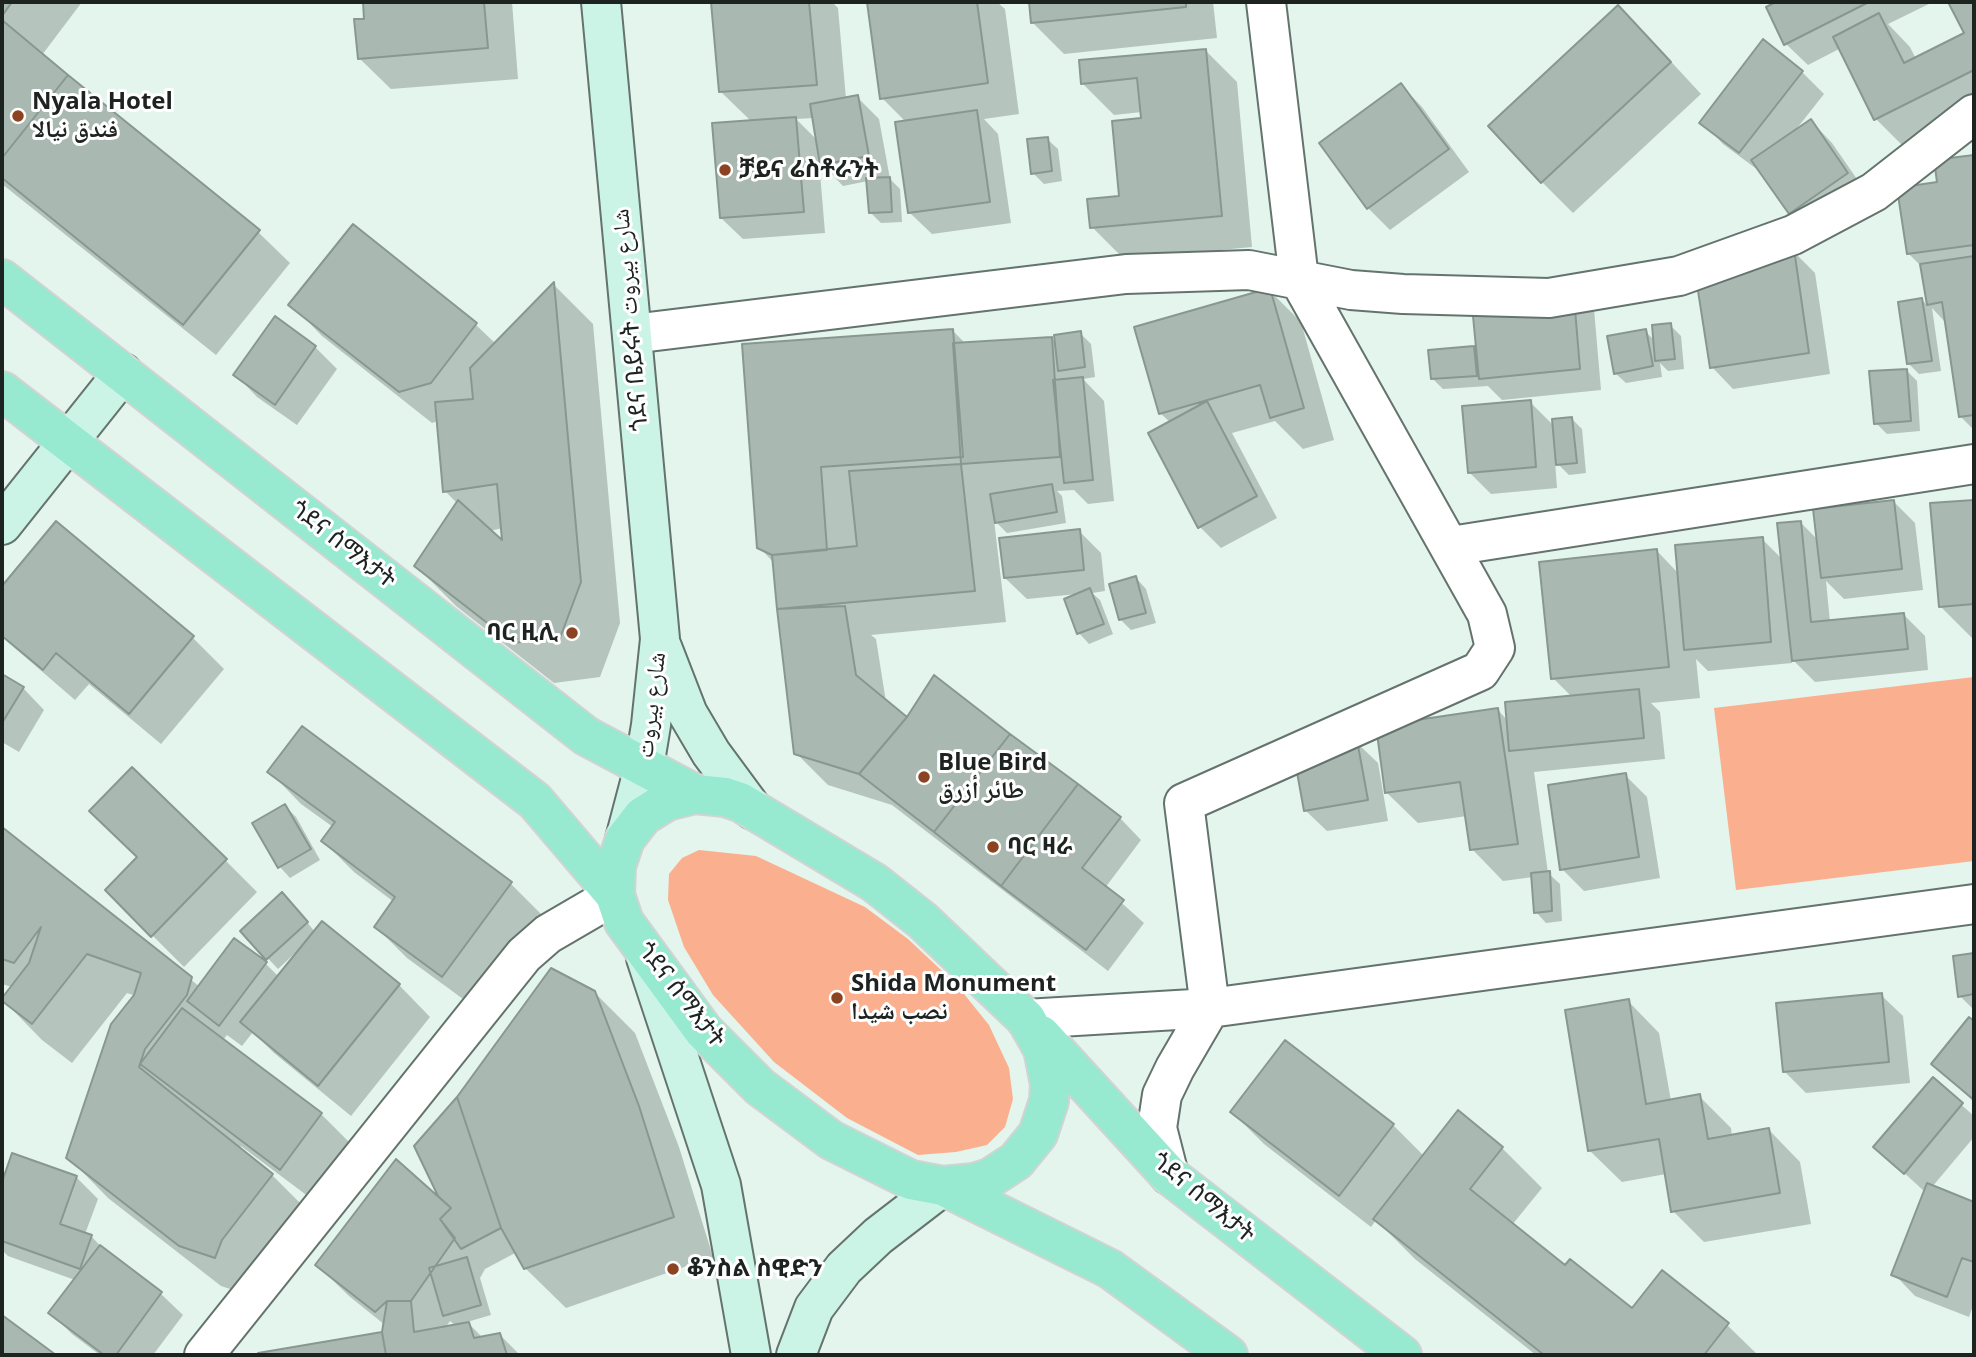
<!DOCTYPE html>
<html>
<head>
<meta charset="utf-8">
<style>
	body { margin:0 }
	#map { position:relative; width:1976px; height:1357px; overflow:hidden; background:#e3f5ed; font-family:"Open Sans",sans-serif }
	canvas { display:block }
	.frame { position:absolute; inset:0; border:4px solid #1d2321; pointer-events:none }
</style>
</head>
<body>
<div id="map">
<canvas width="1976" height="1357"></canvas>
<div class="frame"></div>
</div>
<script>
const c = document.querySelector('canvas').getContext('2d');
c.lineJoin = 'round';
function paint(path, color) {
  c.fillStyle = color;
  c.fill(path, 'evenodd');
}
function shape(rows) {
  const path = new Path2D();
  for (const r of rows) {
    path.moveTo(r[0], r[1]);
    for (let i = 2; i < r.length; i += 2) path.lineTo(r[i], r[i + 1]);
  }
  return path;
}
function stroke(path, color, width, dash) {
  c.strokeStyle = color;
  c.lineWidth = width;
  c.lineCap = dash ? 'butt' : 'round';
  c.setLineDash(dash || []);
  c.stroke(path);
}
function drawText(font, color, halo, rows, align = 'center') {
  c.font = font + ' "Open Sans","Noto Naskh Arabic","Noto Sans Ethiopic",sans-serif';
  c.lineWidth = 6;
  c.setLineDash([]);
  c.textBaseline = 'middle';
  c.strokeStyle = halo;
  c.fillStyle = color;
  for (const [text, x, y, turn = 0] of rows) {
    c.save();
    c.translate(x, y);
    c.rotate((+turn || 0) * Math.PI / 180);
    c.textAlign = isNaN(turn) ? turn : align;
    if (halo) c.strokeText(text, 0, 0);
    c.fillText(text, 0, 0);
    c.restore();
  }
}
paint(shape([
	[1974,677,1974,861,1736,890,1714,708],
	[699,850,756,856,865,907,908,939,956,984,989,1025,1009,1068,1013,1099,1005,1127,987,1145,956,1152,918,1155,847,1118,774,1062,713,995,684,947,668,900,669,874,682,858]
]), '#fab08f');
paint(shape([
	[2,2,82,2,42,55,258,232,290,263,216,355,2,184],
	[365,2,512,2,518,79,391,89,359,58,366,21],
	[713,2,832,2,838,8,846,99,857,97,879,119,890,179,900,189,902,222,881,223,871,213,868,181,843,186,819,161,825,233,743,239,721,218,752,122,720,91],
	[814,118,818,141,796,119],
	[869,2,997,2,1005,9,1019,114,984,119,998,134,1011,223,932,234,910,213,906,122,882,98],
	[1030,2,1213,2,1217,38,1064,54,1033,23],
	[1780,2,1933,2,1888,24,1910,47,1916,59,1966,34,1950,2,1974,2,1974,117,1907,150,1876,119,1841,48,1808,65,1786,44,1768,8],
	[1650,39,1701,94,1573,213,1542,182],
	[1764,42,1802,72,1824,94,1794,132,1811,121,1832,143,1868,195,1812,235,1790,213,1762,173,1723,144,1702,122],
	[1205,50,1237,82,1252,247,1124,259,1092,227,1121,198,1143,120,1142,112,1114,115,1082,83],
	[1401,85,1422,107,1469,172,1390,230,1368,208],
	[1047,139,1058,149,1062,181,1044,184,1033,173],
	[1974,157,1974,430,1961,417,1946,323,1932,308,1941,371,1919,374,1908,363,1922,300,1928,306,1922,267,1909,254,1940,183,1936,162],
	[353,226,476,325,496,344,554,285,593,324,620,623,600,677,554,683,456,606,416,566,458,504,445,491,438,421,432,423,322,336,291,304],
	[503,528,504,544,489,531],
	[1793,251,1815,273,1830,374,1733,389,1712,367],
	[1269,290,1301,322,1334,440,1303,449,1275,421,1232,433,1277,518,1221,548,1199,526,1171,423,1160,413],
	[1473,296,1594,309,1601,390,1502,400,1488,386,1443,389,1433,379,1473,347,1478,352],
	[275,319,315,347,337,369,297,425,257,397,236,375],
	[1670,325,1681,336,1684,369,1668,371,1660,363,1662,377,1626,383,1615,373,1645,331,1655,341],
	[953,331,966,344,1051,338,1056,343,1080,333,1091,344,1095,377,1083,379,1104,401,1114,501,1088,504,1074,490,1057,491,1062,496,1066,523,1007,533,994,520,1006,622,871,635,876,639,886,702,908,719,1120,818,1141,840,1105,888,1144,923,1108,971,892,805,828,785,796,753,774,563,759,547,744,346],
	[1906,370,1917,381,1920,431,1887,434,1876,423],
	[1530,402,1554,426,1572,419,1582,429,1586,473,1569,475,1555,461,1557,488,1491,494,1469,472],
	[1974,501,1974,638,1972,638,1941,607,1932,505],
	[1894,502,1915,523,1923,590,1844,599,1826,581,1830,622,1903,614,1925,636,1928,670,1815,682,1792,659,1792,663,1708,671,1696,659,1700,698,1651,703,1660,712,1665,759,1534,772,1548,873,1560,884,1562,921,1546,923,1536,912,1533,877,1503,881,1472,849,1467,816,1418,823,1386,792,1498,710,1508,721,1572,697,1553,678,1657,551,1679,574,1762,539,1783,560,1801,523,1818,540],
	[56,524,192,637,224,669,161,744,89,684,75,700,2,637,2,589],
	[1079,531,1101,553,1105,591,1092,593,1100,600,1113,634,1089,644,1079,633,1077,594,1027,599,1005,578],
	[1136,578,1146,589,1156,623,1131,630,1120,619],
	[2,676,23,688,44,710,19,752,2,742],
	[1356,742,1378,763,1388,821,1327,831,1305,810],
	[270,772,511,884,542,915,474,1007,407,958,376,927,394,902,354,872,323,841,333,827,301,804],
	[1625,775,1647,797,1660,878,1584,891,1562,869],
	[285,806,296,817,320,860,290,878,280,867,254,824],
	[2,829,200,987,234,940,266,964,279,977,296,956,294,954,278,969,242,931,293,905,315,932,323,923,399,985,430,1017,351,1116,274,1053,253,1032,242,1046,227,1035,223,1040,321,1114,353,1146,313,1200,241,1146,239,1149,272,1175,312,1215,255,1297,221,1286,108,1198,68,1157,136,996,127,993,72,1063,42,1040,3,1000,12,987,2,984],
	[225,860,257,892,184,967,107,890],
	[1974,955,1974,1010,1960,996,1955,958],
	[594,992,635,1033,679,1147,713,1257,566,1308,525,1268,517,1252,485,1269,480,1278,491,1315,467,1322,483,1338,500,1335,520,1355,258,1355,383,1334,385,1325,349,1296,317,1265,443,1202,416,1146],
	[450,1321,456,1326,445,1328],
	[1881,995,1903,1016,1910,1083,1806,1093,1784,1071],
	[1628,1001,1659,1033,1671,1101,1699,1096,1731,1128,1732,1137,1769,1130,1800,1162,1811,1224,1704,1242,1673,1211,1666,1174,1622,1182,1590,1151],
	[1969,1019,1974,1023,1974,1102,1933,1064],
	[1933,1080,1974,1116,1974,1137,1932,1187,1974,1204,1974,1303,1969,1317,1915,1296,1894,1274,1925,1192,1876,1147],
	[1232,1112,1393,1125,1424,1156,1502,1148,1542,1188,1512,1225,1565,1268,1632,1311,1727,1325,1758,1355,1536,1355,1415,1259,1376,1220,1371,1227,1264,1144],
	[13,1155,76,1177,98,1199,85,1234,91,1236,108,1254,161,1294,183,1315,153,1355,100,1355,72,1334,51,1313,75,1280,8,1256,2,1250,2,1188]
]), '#0003');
const building = shape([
	[2,2,12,2,2,16,2,2],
	[363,2,484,2,488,48,358,59,354,19,364,19,363,2],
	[711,2,809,2,817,85,719,92,711,2],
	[867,2,977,2,988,83,880,99,867,2],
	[1029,2,1186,2,1186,7,1031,23,1029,2],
	[1776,2,1869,2,1784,45,1766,7,1776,2],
	[1948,2,1974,2,1974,70,1874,120,1833,37,1879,13,1904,63,1964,33,1948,2],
	[1618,5,1671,62,1541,183,1488,126,1618,5],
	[2,20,68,75,2,158,2,20],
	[1763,39,1803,71,1739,153,1699,123,1763,39],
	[1206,49,1222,216,1090,228,1087,199,1119,196,1112,121,1141,118,1137,78,1081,84,1079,60,1206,49],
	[68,75,260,230,183,325,2,178,2,158,68,75],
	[1401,83,1449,149,1367,209,1319,143,1401,83],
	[858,95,869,156,820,165,810,104,858,95],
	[977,110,990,202,908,213,895,122,977,110],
	[796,117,804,212,720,218,712,123,796,117],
	[1811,119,1848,173,1789,214,1751,160,1811,119],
	[1048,137,1052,171,1031,174,1027,139,1048,137],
	[1974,155,1974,245,1907,254,1897,188,1937,182,1934,160,1974,155],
	[890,177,892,212,869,213,866,178,890,177],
	[353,224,477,323,431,383,399,392,288,305,353,224],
	[1794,249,1809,353,1710,368,1694,265,1794,249],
	[1974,256,1974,415,1959,417,1942,302,1927,305,1920,264,1974,256],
	[554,282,581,582,560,638,513,643,414,566,458,500,502,540,497,484,443,492,435,402,473,399,470,368,554,282],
	[1573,285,1580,369,1479,379,1471,295,1573,285],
	[1270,288,1304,408,1270,418,1260,385,1159,414,1134,327,1270,288],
	[1922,298,1932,361,1907,364,1898,302,1922,298],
	[275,316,316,346,275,405,233,375,275,316],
	[1671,323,1675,359,1655,361,1652,325,1671,323],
	[953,329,963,457,821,467,827,550,772,555,757,548,742,344,953,329],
	[1646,329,1653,366,1614,374,1607,336,1646,329],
	[1081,331,1085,367,1058,371,1054,335,1081,331],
	[1052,337,1060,457,961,464,953,343,1052,337],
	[1474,346,1477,376,1431,379,1428,350,1474,346],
	[1907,369,1911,421,1874,424,1869,371,1907,369],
	[1083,377,1093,480,1064,483,1053,380,1083,377],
	[1531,400,1536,467,1468,473,1462,406,1531,400],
	[1207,401,1257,496,1198,528,1148,433,1207,401],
	[1572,417,1577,463,1556,465,1552,419,1572,417],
	[961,464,975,591,777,609,772,555,857,546,849,471,961,464],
	[1052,484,1057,512,995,523,990,494,1052,484],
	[1894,500,1902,569,1821,578,1813,509,1894,500],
	[1974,500,1974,604,1939,607,1930,503,1974,500],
	[56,521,194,636,129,714,56,653,43,670,2,636,2,586,56,521],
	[1801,521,1811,622,1904,613,1908,649,1792,661,1777,523,1801,521],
	[1080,529,1084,570,1004,578,999,538,1080,529],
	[1763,537,1771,642,1684,650,1675,545,1763,537],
	[1657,549,1669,667,1551,679,1539,562,1657,549],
	[1136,576,1146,613,1119,620,1109,584,1136,576],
	[1090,588,1104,624,1077,634,1064,599,1090,588],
	[845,606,856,675,907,717,859,774,794,754,777,609,845,606],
	[2,674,24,687,2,723,2,674],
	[934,675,1010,734,934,832,859,774,907,717,934,675],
	[1639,689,1644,738,1509,751,1505,702,1639,689],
	[1498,708,1518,844,1470,850,1460,782,1385,793,1376,726,1498,708],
	[302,726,512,882,442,977,374,927,395,897,321,841,335,822,267,772,302,726],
	[1010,734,1078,784,1001,886,934,832,1010,734],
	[1357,740,1368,800,1304,811,1293,750,1357,740],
	[132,767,227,859,151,937,105,890,137,857,89,811,132,767],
	[1626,773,1639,857,1560,870,1548,785,1626,773],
	[1078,784,1121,817,1082,868,1124,900,1086,950,1001,886,1078,784],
	[285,804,311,849,278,868,252,823,285,804],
	[2,827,192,977,187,995,145,1049,139,1067,273,1174,222,1240,215,1258,179,1246,66,1158,111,1024,134,995,141,973,87,954,32,1024,2,1001,2,998,29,963,41,927,14,963,2,959,2,827],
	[1550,871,1552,911,1534,913,1531,873,1550,871],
	[282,892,308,922,266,960,240,931,282,892],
	[322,921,400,984,318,1086,240,1022,322,921],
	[234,938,267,962,219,1026,187,1001,234,938],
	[1974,953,1974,994,1958,997,1953,956,1974,953],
	[551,968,595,991,639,1106,674,1217,524,1269,501,1228,457,1097,551,968],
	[1882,993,1889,1062,1783,1072,1776,1003,1882,993],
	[1629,999,1646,1104,1700,1094,1708,1139,1769,1128,1780,1193,1671,1212,1659,1139,1588,1151,1565,1010,1629,999],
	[182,1008,322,1113,280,1170,140,1064,182,1008],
	[1969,1017,1974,1021,1974,1100,1931,1064,1969,1017],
	[1285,1040,1394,1124,1339,1196,1230,1112,1285,1040],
	[1933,1077,1963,1103,1904,1174,1873,1147,1933,1077],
	[457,1097,501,1228,461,1249,440,1219,451,1208,438,1196,414,1146,457,1097],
	[1458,1110,1503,1147,1470,1189,1565,1265,1570,1259,1632,1308,1662,1270,1729,1323,1704,1355,1544,1355,1373,1219,1458,1110],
	[12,1153,77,1176,60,1224,92,1235,80,1269,2,1241,2,1182,12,1153],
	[396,1159,451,1208,440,1219,455,1238,411,1301,387,1301,375,1312,315,1265,396,1159],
	[1927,1183,1974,1202,1974,1262,1962,1258,1947,1297,1891,1275,1927,1183],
	[100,1245,162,1292,116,1355,104,1355,48,1313,100,1245],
	[467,1257,481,1305,443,1316,429,1268,467,1257],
	[387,1301,411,1301,414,1332,469,1322,474,1338,500,1333,507,1355,386,1355,382,1332,387,1301],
	[2,1315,56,1355,2,1355,2,1315],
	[382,1332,386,1355,258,1355,258,1353,382,1332]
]);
paint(building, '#a9b9b2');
stroke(building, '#889891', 2);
const street = shape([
	[632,334,1126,274,1249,270,1351,290,1403,294,1549,298,1679,276,1793,235,1874,192,1974,114],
	[1451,546,1974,464],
	[1026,1019,1210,1008,1974,904],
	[1169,1175,1157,1128,1162,1095,1175,1068,1210,1008,1184,803,1480,671,1495,648,1487,614,1299,279,1266,2],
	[204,1355,524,955,548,934,615,895]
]);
const secondary = shape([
	[601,2,660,639,651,725,644,767,625,839],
	[2,525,123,373],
	[662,647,688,714,711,753,753,810],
	[646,958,721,1185,751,1355],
	[796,1355,814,1308,844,1268,878,1236,943,1186]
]);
const primary = shape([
	[2,279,586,736,695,794],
	[2,391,535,801,615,895],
	[695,794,725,797,740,802,875,883,923,921,1026,1019,1043,1049,1050,1084,1049,1101,1038,1134,1016,1161,990,1178,974,1183,943,1186,911,1180,831,1140,760,1087,703,1030,624,922,615,895,616,866,625,839,643,816,667,801,695,794],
	[1041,1035,1169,1175,1402,1355],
	[943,1186,1110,1269,1228,1355]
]);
stroke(street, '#64736d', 42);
stroke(secondary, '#64736d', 42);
stroke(primary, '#d2d3d3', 42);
stroke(street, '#fff', 38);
stroke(secondary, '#cbf4e7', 38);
stroke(primary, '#97e9d0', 38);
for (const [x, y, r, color] of [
	[18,116,7,"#8b4322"],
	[725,170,7,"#8b4322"],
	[572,633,7,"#8b4322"],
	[924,777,7,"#8b4322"],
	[993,847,7,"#8b4322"],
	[837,998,7,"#8b4322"],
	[673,1269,7,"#8b4322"]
]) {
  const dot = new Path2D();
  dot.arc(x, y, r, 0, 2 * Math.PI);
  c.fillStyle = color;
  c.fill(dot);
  stroke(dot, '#fff', 2.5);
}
drawText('bold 24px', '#1d2321', '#fff', [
	["Nyala Hotel",32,102],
	["فندق نيالا",32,130],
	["ቻይና ሬስቶራንት",739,170],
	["ባር ዚሊ",558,633,"right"],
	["Blue Bird",938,763],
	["طائر أزرق",938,791],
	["ባር ዛራ",1007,847],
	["Shida Monument",851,984],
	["نصب شيدا",851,1012],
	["ቆንስል ስዊድን",687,1269]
], 'left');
drawText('24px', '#1d2321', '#fff', [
	["ጎደና ቤይሩት شارع بيروت",631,320,-95],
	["ጎደና ሰማእታት",343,545,38],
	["شارع بيروت",652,705,-83],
	["ጎደና ሰማእታት",681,995,52],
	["ጎደና ሰማእታት",1203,1198,40]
]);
</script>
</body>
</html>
